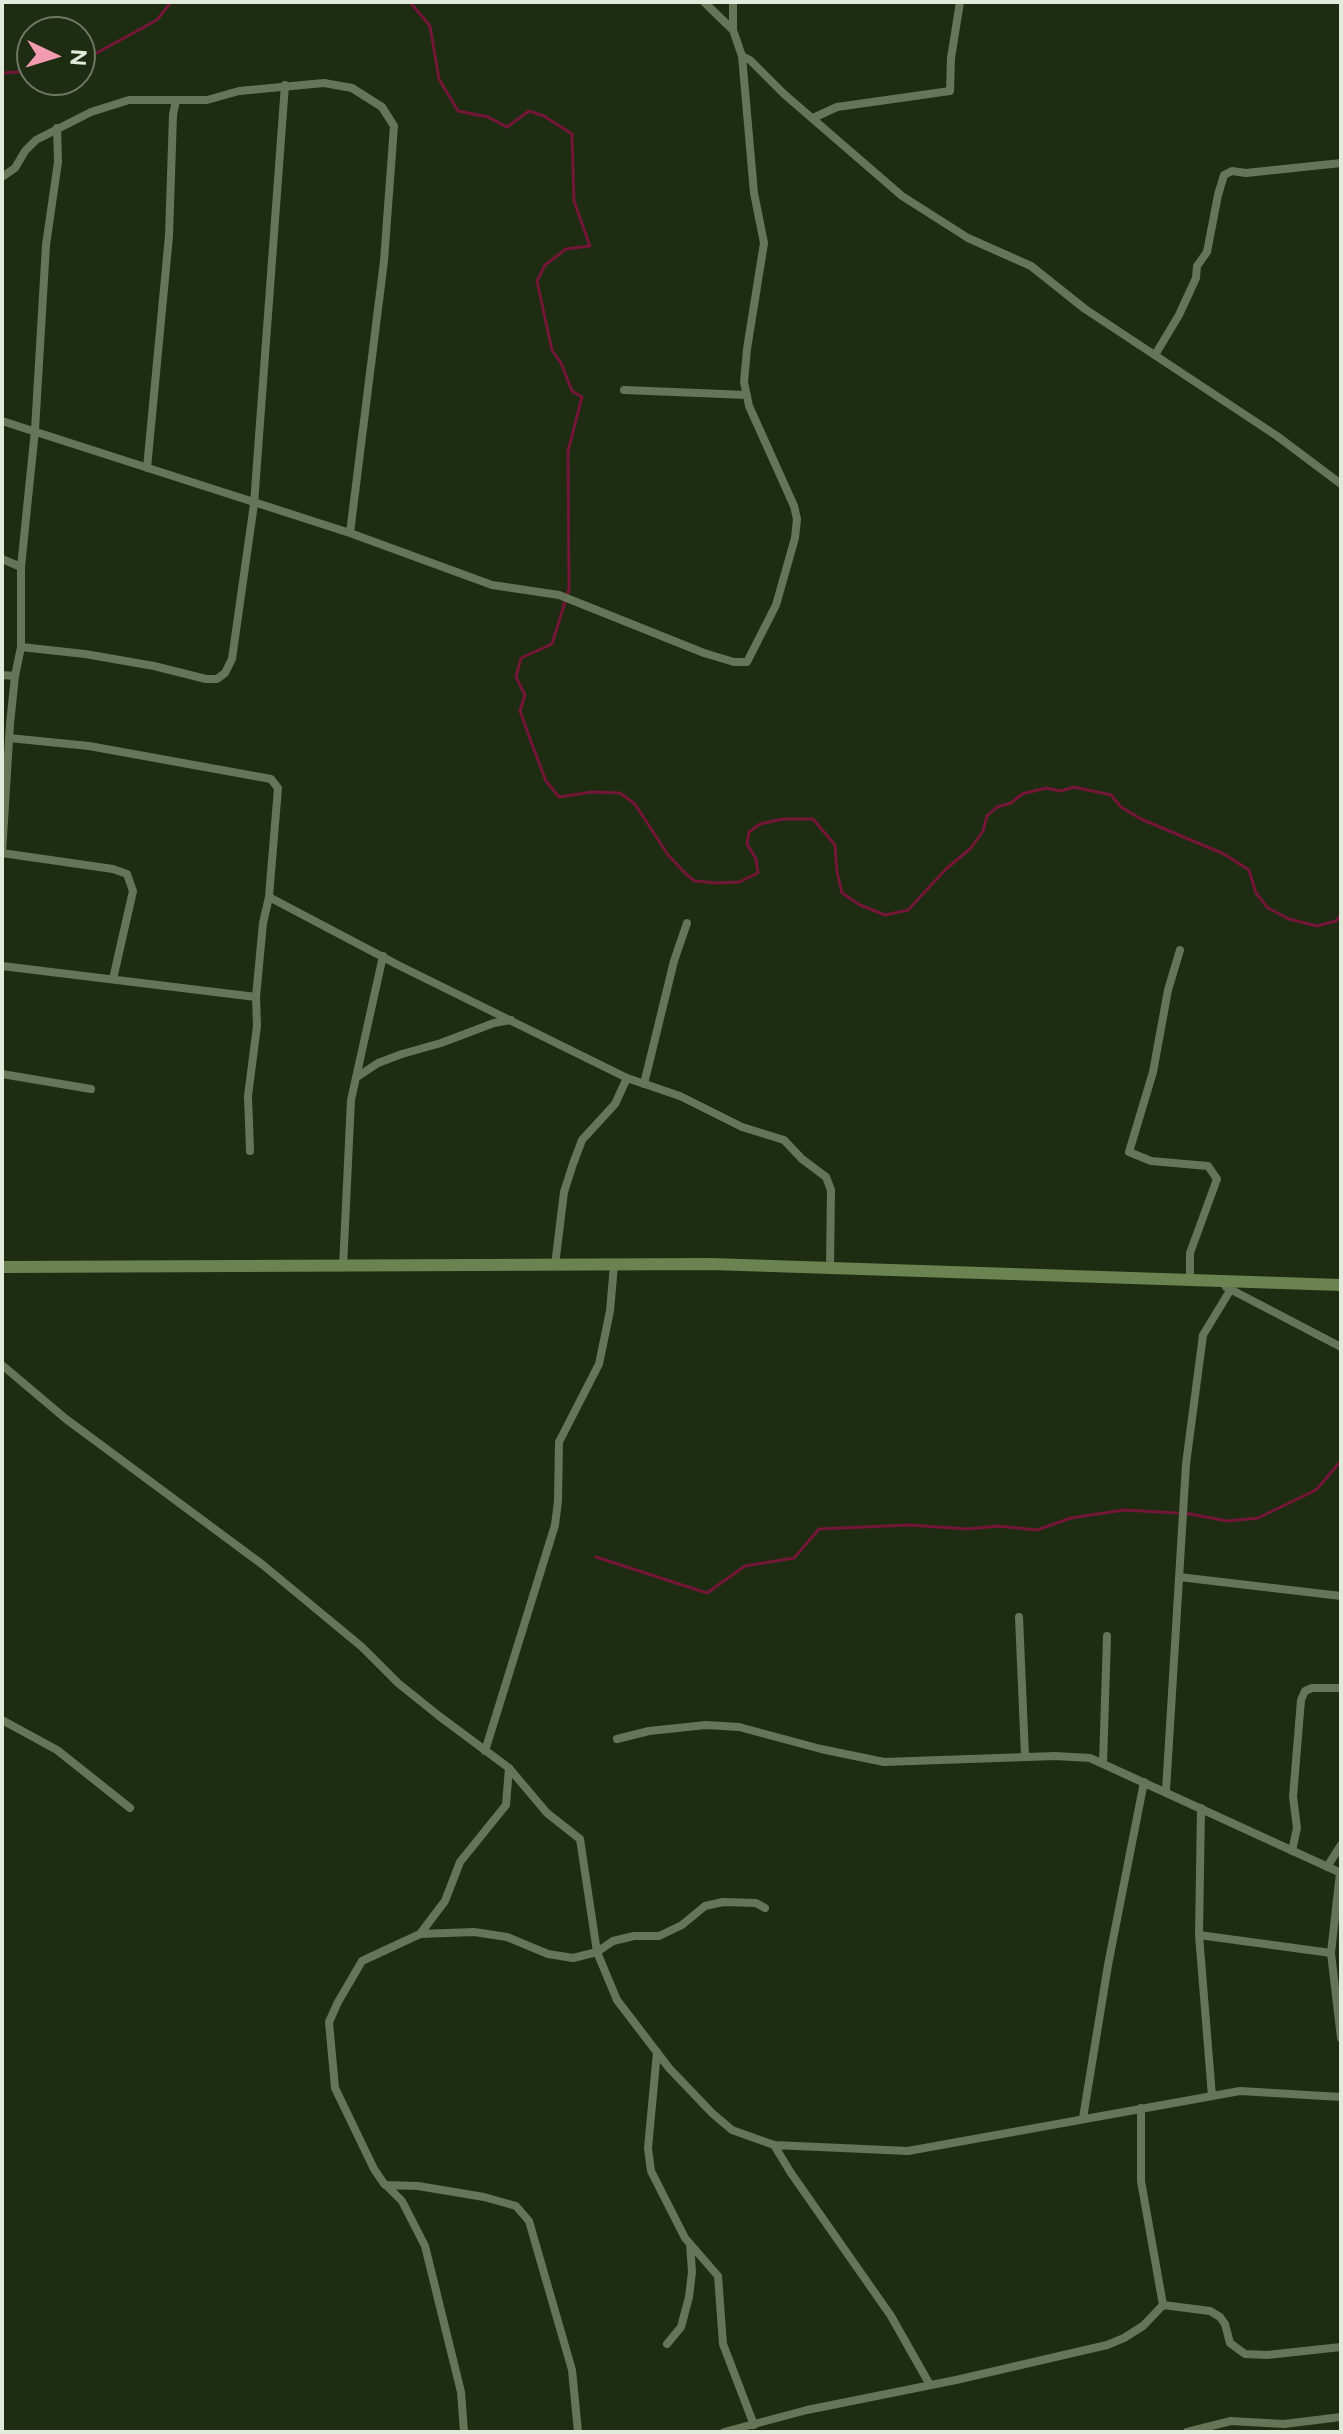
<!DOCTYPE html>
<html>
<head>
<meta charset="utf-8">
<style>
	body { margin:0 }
	#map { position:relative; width:1343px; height:2434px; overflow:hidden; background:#1e2c11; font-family:Figtree,sans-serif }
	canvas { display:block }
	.frame { position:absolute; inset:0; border:4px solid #e2ebdb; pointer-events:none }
	.north { position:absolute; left:16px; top:16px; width:80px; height:80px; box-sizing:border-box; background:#1e2c11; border:2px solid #6c7862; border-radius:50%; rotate:94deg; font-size:22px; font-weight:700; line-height:32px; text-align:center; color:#e2ebdb }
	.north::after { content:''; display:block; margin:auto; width:28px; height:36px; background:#f29aaf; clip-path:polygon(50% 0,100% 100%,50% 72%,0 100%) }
</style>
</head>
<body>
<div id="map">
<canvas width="1343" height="2434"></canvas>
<div class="frame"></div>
<div class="north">N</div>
</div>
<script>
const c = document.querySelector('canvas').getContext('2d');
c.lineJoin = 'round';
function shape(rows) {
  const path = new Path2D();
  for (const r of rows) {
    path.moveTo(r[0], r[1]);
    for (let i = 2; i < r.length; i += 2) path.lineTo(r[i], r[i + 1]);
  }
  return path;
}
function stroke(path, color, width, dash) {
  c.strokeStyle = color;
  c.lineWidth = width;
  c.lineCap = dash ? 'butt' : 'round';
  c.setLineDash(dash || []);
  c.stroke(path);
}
stroke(shape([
	[410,2,430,26,439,79,458,111,488,117,507,127,529,111,544,116,572,134,574,201,590,246,566,249,545,265,537,281,552,350,561,363,572,391,582,397,568,451,569,589,552,644,521,658,516,677,525,695,520,711,533,747,546,781,559,797,592,792,620,793,635,804,668,855,686,874,695,881,717,883,739,882,758,873,756,859,747,844,749,832,760,824,783,819,813,819,835,845,837,872,842,893,860,905,885,915,908,910,946,869,971,848,983,831,987,816,997,807,1011,803,1022,794,1046,788,1061,791,1074,787,1111,795,1121,807,1141,819,1224,854,1249,870,1256,893,1268,908,1289,919,1317,926,1336,921,1341,915],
	[80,62,157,20,171,2],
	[2,73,32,71],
	[1185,1513,1227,1521,1258,1518,1316,1490,1341,1461],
	[596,1557,707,1593,745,1566,794,1558,819,1529,909,1525,968,1529,998,1526,1037,1530,1071,1518,1124,1510,1177,1513]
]), '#731638', 3);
stroke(shape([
	[704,2,733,30],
	[733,2,733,30,742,56,750,60,784,94,902,196,968,238,1031,266,1085,309,1277,436,1341,484],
	[813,118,837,107,950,91,951,58,960,2],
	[2,177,15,168,25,151,36,140,91,112,129,100,207,100,239,91,324,83,352,88,382,107,394,126,384,261,350,533],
	[1155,355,1179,315,1196,278,1197,266,1207,252,1218,195,1224,175,1232,171,1246,173,1341,163],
	[624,390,747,395],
	[2,421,350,533,492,585,559,595,704,653,734,662,747,662,776,605,795,538,797,519,794,506,749,406,744,382,747,349,764,243,754,193,742,56],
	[147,468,169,236,173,115,176,100],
	[2,559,21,567],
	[21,647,85,654,154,666,206,679,217,679,225,673,232,659,254,504,285,85],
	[2,675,15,676],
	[9,738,89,746,271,779,278,788,269,897],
	[2,853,10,724,15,676,21,647,21,567,35,430,46,245,58,162,57,128],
	[2,853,113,869,127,874,133,891,113,979],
	[1180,950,1168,990,1153,1072,1129,1152,1151,1161,1208,1166,1217,1179,1190,1253,1190,1279],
	[2,966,256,997],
	[2,1074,91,1089],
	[357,1077,378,1063,402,1054,441,1043,494,1023,511,1020],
	[644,1084,674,961,687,923],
	[250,1151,248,1096,257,1026,256,997,263,923,269,897,398,965,627,1078,680,1096,742,1127,784,1140,802,1159,826,1177,831,1190,830,1267],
	[555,1265,564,1192,573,1164,582,1140,615,1104,627,1078],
	[343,1267,351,1100,383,956],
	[1226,1287,1341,1347],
	[2,1365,66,1419,263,1565,362,1647,398,1683,439,1716,509,1768,547,1813,580,1839,597,1952,617,2000,669,2068,712,2113,732,2130,774,2145,908,2151,1240,2091,1341,2097],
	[1179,1577,1341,1596],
	[1019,1617,1025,1756],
	[2,1720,57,1750,130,1808],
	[617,1739,649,1731,706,1725,739,1727,821,1749,884,1762,1055,1756,1090,1758,1341,1873],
	[485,1751,555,1525,558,1501,559,1442,599,1364,610,1311,614,1265],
	[1103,1764,1107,1636],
	[1166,1791,1186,1464,1203,1335,1231,1289],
	[1292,1851,1297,1828,1293,1797,1301,1700,1305,1691,1312,1688,1341,1688],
	[1327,1867,1341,1845],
	[420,1934,445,1901,460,1862,506,1805,509,1768],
	[1199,1935,1201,1808],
	[1331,1953,1340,1873],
	[657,2052,648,2148,651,2171,685,2238,718,2276,723,2344,754,2425],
	[1212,2096,1199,1935,1331,1953,1341,2038],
	[1141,2108,1141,2181,1163,2305],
	[1083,2118,1108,1965,1144,1782],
	[774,2145,791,2173,891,2316,930,2385],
	[386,2185,402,2201,425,2246,461,2392,464,2432],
	[667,2344,681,2327,689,2297,692,2272,690,2244],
	[578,2432,572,2370,529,2221,516,2206,484,2197,418,2186,385,2185,374,2169,335,2088,329,2022,338,2002,362,1961,420,1934,474,1932,507,1937,548,1954,573,1958,597,1952,613,1941,634,1936,659,1936,682,1925,705,1906,723,1902,756,1903,765,1908],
	[724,2432,807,2410,956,2380,1107,2345,1124,2338,1143,2326,1163,2305,1210,2311,1220,2317,1225,2324,1230,2343,1245,2354,1267,2355,1341,2347],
	[1187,2432,1231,2421,1284,2424,1341,2417]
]), '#667557', 8);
stroke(shape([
	[2,1267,711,1264,1341,1285]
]), '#6a8350', 12);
</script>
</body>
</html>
